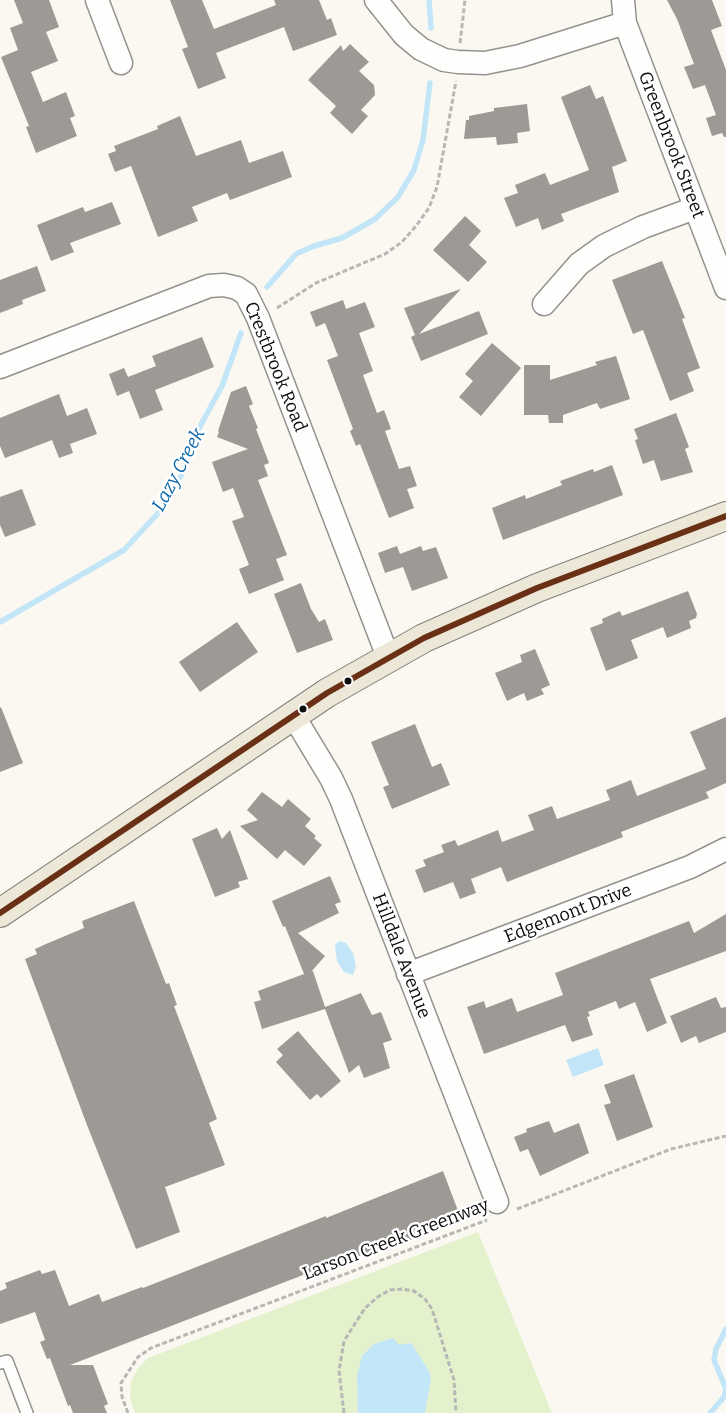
<!DOCTYPE html>
<html>
<head>
<meta charset="utf-8">
<style>
	body { margin:0 }
	canvas { display:block; background:#faf8f0 }
</style>
</head>
<body>
<canvas width="726" height="1413"></canvas>
<script>
const c = document.querySelector('canvas').getContext('2d');
c.lineJoin = 'round';
function paint(path, color) {
  c.fillStyle = color;
  c.fill(path, 'evenodd');
}
function shape(rows) {
  const path = new Path2D();
  for (const r of rows) {
    path.moveTo(r[0], r[1]);
    for (let i = 2; i < r.length; i += 2) path.lineTo(r[i], r[i + 1]);
  }
  return path;
}
function stroke(path, color, width, dash) {
  c.strokeStyle = color;
  c.lineWidth = width;
  c.lineCap = dash ? 'butt' : 'round';
  c.setLineDash(dash || []);
  c.stroke(path);
}
function drawText(font, color, halo, rows, align = 'center') {
  c.font = font + ' Bitter,serif';
  c.lineWidth = 5;
  c.setLineDash([]);
  c.textBaseline = 'middle';
  c.strokeStyle = halo;
  c.fillStyle = color;
  for (const [text, x, y, turn = 0] of rows) {
    c.save();
    c.translate(x, y);
    c.rotate((+turn || 0) * Math.PI / 180);
    c.textAlign = isNaN(turn) ? turn : align;
    if (halo) c.strokeText(text, 0, 0);
    c.fillText(text, 0, 0);
    c.restore();
  }
}
paint(shape([
	[478,1232,552,1413,135,1413,130,1399,131,1382,138,1368,148,1358]
]), '#e3f2cd');
paint(shape([
	[339,941,346,943,353,953,356,966,353,975,344,972,337,961,335,945],
	[598,1048,604,1065,573,1077,566,1060],
	[393,1338,399,1345,411,1343,429,1371,431,1378,425,1413,358,1413,357,1376,362,1356,374,1344]
]), '#c2e6f8');
stroke(shape([
	[429,0,431,28],
	[267,287,296,254,314,246,342,238,375,219,398,197,414,170,423,140,430,83],
	[0,622,124,550,162,509,183,472,197,432,222,386,241,333],
	[726,1329,716,1349,714,1360,726,1389],
	[710,1413,724,1397,726,1389]
]), '#c2e6f8', 5.5);
paint(shape([
	[14,0,49,0,59,27,46,32,58,61,31,72,43,102,66,92,75,116,70,118,77,136,36,153,26,127,29,126,1,57,18,50,10,28,23,23],
	[170,0,202,0,214,29,276,5,274,0,319,0,327,20,331,18,337,35,293,51,284,27,216,53,226,78,198,89,182,49,188,47],
	[667,0,712,0,722,26,711,30,726,70,726,137,724,137,722,133,712,136,706,118,716,115,705,85,693,89,684,67,694,64,677,19],
	[350,44,369,62,359,71,374,85,375,95,361,110,368,116,352,134,330,113,336,106,308,80,341,45,343,51],
	[590,85,596,99,603,96,627,161,612,167,619,192,561,214,564,221,542,230,538,218,516,227,504,198,518,193,515,185,545,173,550,185,589,170,561,97],
	[527,104,530,131,517,133,518,143,497,145,496,137,464,139,466,120,469,120,469,116,494,111,494,108],
	[180,116,196,156,241,140,249,163,283,151,292,177,230,200,227,193,192,207,198,221,158,237,131,166,115,172,108,154,116,151,114,146,158,129,157,126],
	[112,202,121,224,70,243,74,252,51,261,37,225,83,207,85,212],
	[465,216,481,231,469,245,487,262,468,282,433,250],
	[662,261,685,318,682,319,700,368,687,373,694,391,670,401,643,330,633,334,612,280],
	[37,266,46,291,22,300,23,304,0,313,0,280],
	[461,289,419,334,479,311,488,334,421,361,411,337,415,335,404,308],
	[343,300,346,309,365,302,375,327,359,333,373,371,363,375,377,413,384,410,391,429,385,431,399,469,410,466,417,486,407,489,414,508,389,518,360,444,356,446,350,431,353,429,327,360,338,356,325,323,316,327,310,312],
	[202,337,214,367,155,390,163,410,140,419,129,391,117,396,109,374,124,368,128,377,156,366,152,356],
	[492,343,521,368,481,416,459,397,473,381,465,374],
	[616,356,630,399,600,409,597,403,563,415,563,423,549,423,548,415,524,415,524,365,550,365,550,380,597,365,595,362],
	[246,386,253,404,249,406,258,428,256,429,269,463,264,465,268,476,258,480,287,555,276,559,284,580,249,594,239,569,249,565,232,521,244,517,233,488,223,492,212,462,248,449,217,437,219,432,218,431,231,392],
	[59,394,67,416,87,408,97,434,70,444,73,453,59,458,52,440,5,458,0,446,0,418],
	[676,413,689,447,685,449,693,472,661,481,654,460,643,464,635,440,638,439,634,429],
	[612,465,623,495,503,540,492,508,525,495,526,499,562,485,560,481,593,469,594,472],
	[22,489,36,525,5,537,0,525,0,497],
	[397,546,400,554,421,546,423,551,436,547,448,578,412,591,403,567,385,573,378,553],
	[301,583,311,609,319,622,325,619,333,640,297,653,274,594],
	[688,591,697,614,696,618,689,621,691,628,667,638,663,627,631,640,638,658,606,671,590,628,603,623,602,619,620,611,622,616],
	[237,622,258,652,200,692,179,662],
	[535,649,550,685,541,689,544,694,527,701,524,693,507,701,495,673,522,662,520,655],
	[1,707,23,763,0,772,0,708],
	[726,717,726,783,706,792,709,798,621,832,623,837,507,882,501,867,471,879,476,893,460,899,453,882,424,893,415,870,426,866,423,860,444,852,441,845,455,840,458,846,498,830,502,842,534,830,528,815,552,806,557,819,610,800,606,790,631,780,637,796,706,769,690,732],
	[415,724,432,767,441,763,450,785,392,809,383,787,389,785,371,742],
	[262,792,282,807,288,799,311,819,305,826,316,836,314,838,322,845,304,866,285,850,277,859,240,826,258,820,247,810],
	[217,828,222,839,230,830,248,879,238,882,240,887,215,897,192,839],
	[330,876,341,902,335,904,339,913,298,933,325,956,311,972,313,971,325,1007,361,993,372,1015,381,1012,392,1040,383,1043,390,1068,364,1078,359,1065,349,1073,325,1009,262,1029,254,1002,261,1000,258,991,304,974,285,926,283,927,272,901],
	[134,901,166,984,169,983,177,1005,174,1006,217,1119,209,1123,225,1165,165,1187,180,1232,136,1249,87,1125,25,959,37,954,35,949,46,944,84,928,82,921],
	[726,914,726,951,650,979,667,1023,647,1032,635,1002,619,1009,616,1001,588,1012,590,1016,587,1017,593,1035,572,1042,565,1025,484,1054,467,1007,484,1001,486,1008,512,998,517,1012,563,995,555,973,689,921,694,933],
	[716,997,721,1008,726,1007,726,1032,699,1043,696,1036,681,1043,670,1016],
	[298,1031,341,1081,321,1098,317,1094,310,1100,276,1062,283,1055,277,1049],
	[634,1074,653,1127,617,1141,604,1105,611,1103,604,1085],
	[549,1121,554,1133,579,1123,589,1153,540,1176,528,1149,520,1152,514,1137,527,1132,526,1129],
	[443,1171,460,1216,412,1235,413,1239,392,1247,391,1244,343,1262,342,1260,70,1365,93,1365,108,1404,104,1406,107,1413,73,1413,70,1405,68,1406,50,1358,47,1359,40,1342,45,1340,35,1312,0,1324,0,1291,7,1288,5,1283,40,1270,42,1274,55,1270,69,1306,99,1294,102,1302,142,1287,143,1288,326,1216,326,1218]
]), '#9d9a96');
const lane = shape([
	[0,1363,7,1361,27,1413]
]);
const street = shape([
	[97,0,121,63],
	[376,0,404,35,421,49,444,60,458,62,485,63,520,56,625,23],
	[623,0,625,23,726,288],
	[544,304,579,264,604,246,643,227,695,208],
	[0,367,209,286,224,285,237,288,246,294,258,318,388,657],
	[293,715,331,778,341,799,497,1202],
	[408,974,690,867,726,849]
]);
const primary = shape([
	[0,913,327,693,424,638,537,588,726,516]
]);
stroke(lane, '#93928f', 14);
stroke(street, '#93928f', 25);
stroke(primary, '#80807c', 30);
stroke(shape([
	[460,43,465,0],
	[277,308,316,283,385,254,402,242,416,226,429,208,437,187,456,81],
	[517,1209,671,1149,726,1136],
	[128,1413,122,1397,121,1383,138,1357,151,1348,487,1220],
	[344,1413,339,1371,344,1341,365,1308,379,1296,390,1290,402,1289,414,1291,425,1299,432,1309,454,1380,456,1413]
]), '#b7b7b5', 3, [5, 2.5]);
stroke(lane, '#fefefd', 11);
stroke(street, '#fefefd', 22);
stroke(primary, '#ece7d6', 28);
stroke(shape([
	[0,913,327,693,424,638,537,588,726,516]
]), '#693016', 6);
for (const [x, y, r, color] of [
	[348,681,4.5,"#0c0c0c"],
	[303,709,4.5,"#0c0c0c"]
]) {
  const dot = new Path2D();
  dot.arc(x, y, r, 0, 2 * Math.PI);
  c.fillStyle = color;
  c.fill(dot);
  stroke(dot, '#fff', 2);
}
drawText('18px', '#0c0c0c', '#fff', [
	["Greenbrook Street",671,145,69],
	["Crestbrook Road",275,367,68],
	["Edgemont Drive",568,914,-21],
	["Hilldale Avenue",401,956,69],
	["Larson Creek Greenway",396,1240,-21]
]);
drawText('italic 19px', '#0a66a9', '#fff', [
	["Lazy Creek",179,470,-62]
]);
</script>
</body>
</html>
